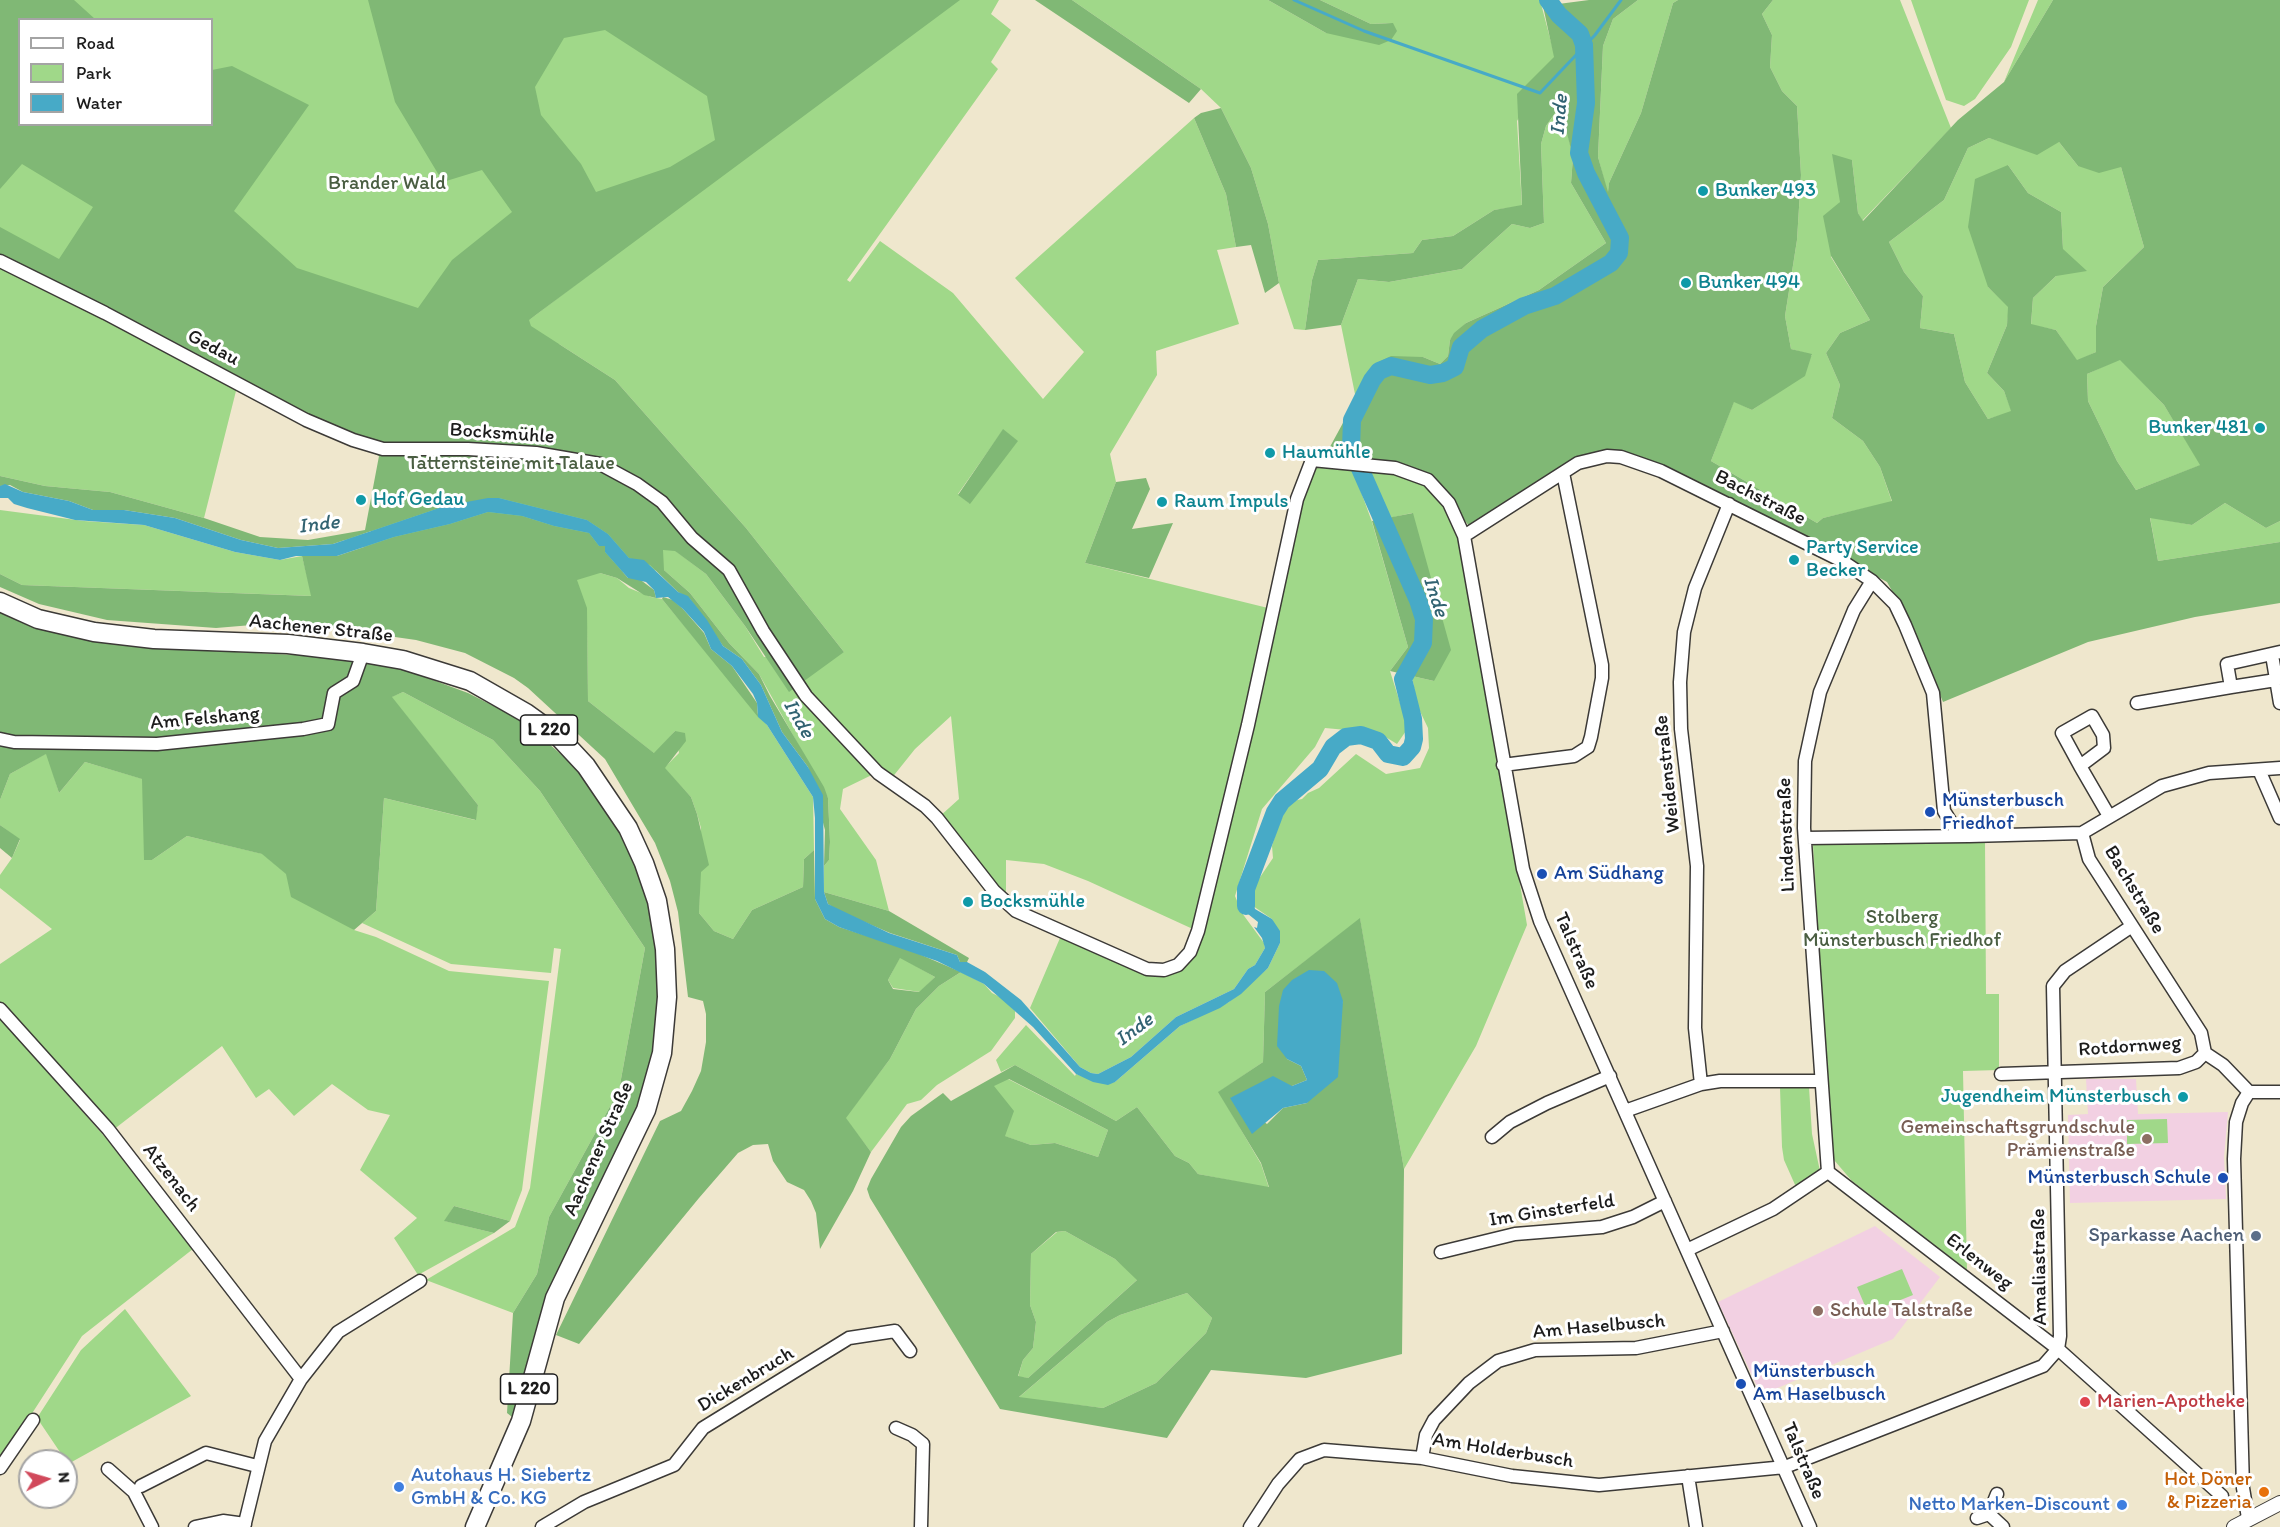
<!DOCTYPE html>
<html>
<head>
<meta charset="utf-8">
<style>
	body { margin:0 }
	#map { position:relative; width:2280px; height:1527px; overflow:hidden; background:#efe7cd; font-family:Itim,sans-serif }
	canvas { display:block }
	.legend { position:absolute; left:18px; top:18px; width:195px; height:108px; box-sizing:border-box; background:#fff; border:2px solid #a4a4a4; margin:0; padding:8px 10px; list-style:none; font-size:18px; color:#1c1c1c }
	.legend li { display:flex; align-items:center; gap:12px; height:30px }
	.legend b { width:30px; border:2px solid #a4a4a4 }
	.north { position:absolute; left:18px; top:1449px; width:60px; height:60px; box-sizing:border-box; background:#fff; border:2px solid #a4a4a4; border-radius:50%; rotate:85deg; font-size:16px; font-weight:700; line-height:24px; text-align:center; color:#1c1c1c }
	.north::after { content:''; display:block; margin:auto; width:21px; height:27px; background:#d1495b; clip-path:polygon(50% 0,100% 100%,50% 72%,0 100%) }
</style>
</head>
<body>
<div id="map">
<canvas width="2280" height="1527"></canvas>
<ul class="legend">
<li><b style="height:8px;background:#fff"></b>Road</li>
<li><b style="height:16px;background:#a0d889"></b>Park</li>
<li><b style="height:16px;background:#47aac7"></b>Water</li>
</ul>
<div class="north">N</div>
</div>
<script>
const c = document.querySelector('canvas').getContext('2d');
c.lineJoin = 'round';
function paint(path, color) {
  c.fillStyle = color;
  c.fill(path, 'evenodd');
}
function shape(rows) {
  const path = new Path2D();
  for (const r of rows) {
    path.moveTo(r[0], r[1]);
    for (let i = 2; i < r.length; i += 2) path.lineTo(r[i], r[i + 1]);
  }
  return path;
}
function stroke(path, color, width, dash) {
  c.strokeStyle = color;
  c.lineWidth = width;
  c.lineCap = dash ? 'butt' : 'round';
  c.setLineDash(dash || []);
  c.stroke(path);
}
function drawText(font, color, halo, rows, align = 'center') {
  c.font = font + ' Itim,sans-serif';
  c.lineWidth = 6;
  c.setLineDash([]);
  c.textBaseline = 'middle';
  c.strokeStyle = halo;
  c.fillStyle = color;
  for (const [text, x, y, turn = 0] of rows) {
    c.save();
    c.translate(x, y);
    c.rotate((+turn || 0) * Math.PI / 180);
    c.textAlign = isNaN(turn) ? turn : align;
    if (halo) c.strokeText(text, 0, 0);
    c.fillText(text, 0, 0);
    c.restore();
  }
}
paint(shape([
	[2086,1079,2136,1079,2138,1114,2228,1112,2224,1157,2226,1199,2070,1203,2068,1115,2088,1114],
	[1875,1226,1940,1277,1893,1339,1761,1395,1718,1302]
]), '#f2d0e2');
paint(shape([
	[0,0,999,0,991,14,1011,30,991,62,998,69,847,280,850,282,880,241,953,293,1043,399,1084,352,1015,278,1194,118,1226,194,1236,247,1217,250,1239,324,1156,351,1157,375,1110,454,1116,482,1085,563,1268,608,1195,930,1088,881,1044,864,1006,860,1006,898,939,817,959,799,951,716,915,749,891,779,880,771,843,789,840,809,876,860,889,911,824,892,824,866,829,860,830,842,828,798,759,674,729,643,690,593,664,570,600,573,617,578,629,588,651,597,662,599,767,725,813,797,814,850,804,859,803,887,752,910,733,939,714,931,699,913,701,828,697,814,691,797,664,768,679,753,675,731,655,754,588,701,587,628,342,539,371,532,384,453,0,257],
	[20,20,212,20,212,124,20,124],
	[744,159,661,220,529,320,684,192],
	[559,344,615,380,746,528,844,652,764,657,745,626,706,574,677,552],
	[1003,430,1017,441,969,503,958,494],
	[1072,0,1268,0,1326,33,1393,23,1371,24,1320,0,1540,0,1555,57,1517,121,1522,206,1494,210,1453,236,1422,240,1413,253,1318,260,1312,280,1305,330,1294,329,1279,283,1268,224,1251,168,1221,108,1201,89],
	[1638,0,1678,0,1673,3,1641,113,1609,183,1608,195,1598,157,1603,46,1613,19],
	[1773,0,1900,0,1951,128,1862,221,1858,213,1852,160,1840,202,1831,257,1870,320,1840,333,1826,353,1840,385,1832,418,1863,441,1880,467,1892,502,1823,518,1817,523,1711,461,1734,401,1752,410,1773,396,1812,355,1791,349,1785,316,1797,240,1801,175,1797,106,1782,91,1770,67,1772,35,1762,14],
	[1911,0,2029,0,2011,47,1975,99,1964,106,1946,100],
	[2038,0,2053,0,2004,82],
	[1561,105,1573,157,1571,183,1606,243,1539,290,1466,323,1450,340,1448,356,1440,364,1423,357,1375,364,1356,399,1341,325,1358,279,1389,282,1462,269,1512,224,1530,228,1544,223,1541,144,1546,126],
	[1989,138,2011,145,2059,142,2078,166,2121,167,2144,247,2103,287,2096,326,2096,352,2077,361,2056,330,2031,325,2033,298,2056,276,2063,249,2061,212,2028,193,2008,165,1988,287,2009,307,2007,325,1987,373,2004,391,2012,412,1988,419,1965,382,1954,334,1920,328,1923,296,1904,272,1889,242,1944,200,1968,148],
	[0,265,237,387,204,518,110,492,45,486,0,476],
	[2120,359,2164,405,2201,465,2136,490,2117,461,2088,401,2087,374],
	[1313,466,1353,470,1372,522,1408,647,1390,671,1408,728,1397,744,1379,733,1325,728,1315,747,1262,809,1235,896,1242,913,1264,943,1265,948,1255,965,1248,969,1234,989,1176,1017,1131,1057,1098,1074,1091,1073,1080,1067,1030,1008,1060,938,1148,973,1192,954,1304,491],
	[1368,468,1412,475,1439,494,1460,538,1527,925,1476,1046,1404,1169,1360,919,1265,992,1263,1062,1219,1092,1261,1164,1269,1188,1198,1174,1189,1163,1175,1156,1137,1107,1116,1121,1015,1065,1001,1072,996,1060,1026,1025,1075,1076,1076,1074,1101,1083,1115,1082,1180,1026,1229,1002,1268,968,1280,943,1272,919,1253,906,1250,892,1273,858,1272,846,1277,829,1285,811,1293,801,1302,799,1308,793,1319,788,1356,754,1386,774,1420,768,1429,748,1428,728,1417,705,1412,676,1434,681,1412,513,1385,519],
	[2225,503,2266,528,2280,521,2280,542,2158,561,2150,517,2192,525],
	[0,510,84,521,144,525,235,552,280,560,302,556,312,596,22,585,0,574],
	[403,692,493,740,540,791,645,948,619,1090,549,1217,537,1274,513,1313,426,1280,515,1227,530,1188,561,949,554,948,551,973,451,964,362,923,376,911,384,798,475,820,478,805,391,697],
	[47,753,59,793,85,762,143,779,152,860,187,836,263,854,354,930,376,937,449,971,549,981,522,1190,510,1221,454,1206,445,1221,494,1233,418,1275,394,1238,417,1218,360,1170,390,1115,368,1110,332,1084,294,1116,269,1089,256,1098,222,1046,113,1130,0,1002,0,964,52,929,0,888,0,875,12,858,20,840,0,825,0,800,10,774],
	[1985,842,1986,994,1999,994,1999,1070,1963,1071,1967,1270,1852,1181,1834,1160,1825,1132,1823,1014,1813,845],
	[900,957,935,977,920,992,893,988,888,980],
	[961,972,984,984,992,993,1004,999,1015,1011,1015,1018,991,1051,937,1085,921,1100,907,1104,871,1152,845,1118,890,1059,916,1009,939,986],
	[0,1019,105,1137,193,1249,82,1336,0,1463],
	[1008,1079,1108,1130,1098,1157,1055,1143,1031,1145,1004,1136,993,1085],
	[1809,1087,1812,1134,1820,1171,1796,1187,1784,1160,1782,1147,1780,1088],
	[2167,1119,2168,1143,2127,1144,2127,1120],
	[1065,1231,1115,1259,1138,1279,1028,1378,1018,1377,1023,1360,1033,1348,1036,1322,1030,1305,1031,1254,1057,1232],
	[1902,1269,1913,1295,1868,1313,1857,1287],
	[1187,1293,1212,1318,1206,1333,1156,1383,1103,1408,1018,1398,1107,1322,1120,1315],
	[125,1309,191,1396,68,1464,37,1418,81,1350]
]), '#a0d889');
paint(shape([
	[0,0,74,0,95,19,20,20,20,124,212,124,212,70,232,66,309,105,234,211,297,268,418,308,452,260,512,212,482,170,443,182,395,102,368,0,960,0,529,320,531,326,615,380,746,528,844,652,789,692,745,626,706,574,675,551,663,550,664,570,690,593,729,643,759,674,770,696,824,787,828,798,830,842,829,860,824,866,825,830,808,767,782,732,761,685,742,659,723,646,690,599,678,592,650,565,629,558,608,534,587,520,499,498,445,506,333,544,278,548,241,540,175,518,124,510,93,510,69,501,23,492,10,485,0,486,0,476,45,486,110,492,204,518,260,537,308,540,365,530,379,456,0,265,0,227,59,259,93,207,22,164,0,189],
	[605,30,707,96,715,140,670,167,596,192,581,164,541,115,535,87,564,38],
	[1035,0,1072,0,1201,89,1189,103],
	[1268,0,1320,0,1371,24,1393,23,1397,31,1391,40,1379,45,1326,33],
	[1589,0,1638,0,1613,19,1603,46,1598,157,1608,192,1609,183,1641,113,1673,3,1678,0,1773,0,1762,14,1772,35,1770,67,1782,91,1797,106,1801,175,1797,240,1785,316,1791,349,1812,354,1805,376,1752,410,1734,402,1711,461,1817,523,1823,518,1892,501,1880,467,1863,441,1832,418,1840,385,1826,353,1840,333,1870,320,1831,256,1823,216,1840,202,1832,154,1852,160,1858,213,1863,221,1958,120,2004,82,2053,0,2280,0,2280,521,2266,528,2225,503,2192,525,2150,518,2158,561,2280,542,2280,603,2195,617,2088,642,1943,702,1911,624,1887,582,1801,535,1608,452,1469,526,1432,479,1325,456,1375,364,1391,356,1423,357,1440,364,1448,356,1450,340,1454,333,1466,323,1539,290,1606,243,1571,183,1573,157,1560,106,1546,126,1541,144,1544,223,1530,228,1512,224,1462,269,1389,282,1358,279,1341,325,1305,330,1312,280,1318,260,1413,253,1422,240,1453,236,1494,210,1522,205,1517,94,1554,57,1543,6],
	[1989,138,2037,155,2059,142,2078,166,2099,173,2121,167,2144,247,2103,287,2096,326,2096,352,2077,360,2056,330,2031,324,2033,298,2056,276,2087,271,2063,249,2061,212,2028,193,2008,165,1975,179,1968,227,1988,287,2008,307,2007,325,1987,373,2004,391,2011,411,1988,419,1965,382,1954,334,1920,328,1923,296,1904,272,1889,242,1944,200,1968,148],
	[2120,360,2164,405,2200,465,2136,490,2117,461,2088,401,2087,374],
	[1221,108,1251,168,1268,224,1279,283,1265,293,1251,245,1236,247,1226,194,1194,118,1201,113],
	[1003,429,1018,441,970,504,958,495],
	[1146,478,1150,489,1132,529,1173,523,1149,578,1085,563,1116,482],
	[488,512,522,516,554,526,589,533,599,546,605,546,605,552,628,578,638,578,654,590,656,598,644,595,617,578,600,573,577,580,587,608,588,701,654,753,675,731,685,733,686,741,665,768,691,797,697,814,709,865,701,872,699,913,714,931,733,939,752,910,803,887,804,859,814,850,815,899,825,919,839,927,905,948,961,972,939,986,916,1009,890,1059,846,1118,871,1152,853,1191,820,1249,816,1213,811,1201,804,1190,787,1182,773,1161,768,1144,753,1145,738,1153,699,1198,579,1344,556,1335,660,1121,681,1111,692,1091,701,1071,706,1042,706,1014,703,1001,688,997,678,912,670,881,655,843,605,759,528,688,514,678,465,653,416,640,332,628,276,623,216,628,107,620,39,604,0,587,0,574,22,585,311,596,302,556,337,556,394,537,450,524],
	[900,958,935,977,919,992,893,989,888,980],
	[1413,513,1451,650,1434,681,1390,671,1408,647,1372,521],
	[663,597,673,600,683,609,704,633,711,649,732,666,757,703,758,717,662,599],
	[0,609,94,641,154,648,357,658,403,669,468,693,523,721,580,771,622,832,650,902,660,948,661,995,653,1051,634,1118,516,1420,507,1413,513,1313,537,1274,549,1217,619,1090,645,948,540,791,493,740,403,692,392,697,478,805,476,820,384,798,376,911,354,930,291,897,286,874,262,854,187,836,152,860,144,860,142,779,85,762,59,793,46,754,10,774,0,800],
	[0,825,20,839,12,858,0,848],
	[824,892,889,911,969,958,967,962,960,962,957,955,890,933,839,911,828,904],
	[1360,918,1404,1169,1402,1354,1306,1378,1211,1370,1167,1438,1000,1409,870,1198,867,1189,871,1179,901,1127,911,1116,943,1093,951,1101,1015,1065,1116,1121,1137,1107,1175,1156,1189,1163,1198,1174,1269,1187,1261,1163,1218,1092,1263,1062,1265,992],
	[1343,1001,1307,1103,1283,1108,1267,1124,1231,1098,1292,1086,1307,1080,1301,1066,1287,1059,1279,1025,1279,1006],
	[1009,1079,1108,1130,1098,1157,1055,1143,1031,1145,1005,1136,1014,1111,994,1086],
	[1065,1231,1115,1259,1137,1280,1028,1378,1018,1376,1023,1360,1033,1348,1036,1322,1030,1305,1031,1254,1056,1232],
	[1187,1293,1212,1318,1206,1333,1156,1383,1103,1408,1019,1397,1107,1322,1120,1315],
	[454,1206,510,1221,494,1233,444,1221]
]), '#80b875');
paint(shape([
	[5,484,23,492,69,501,93,510,124,510,175,518,241,540,278,548,333,544,445,506,488,498,499,498,587,520,608,534,629,558,644,560,678,592,688,596,707,620,723,646,742,659,761,685,782,732,808,767,823,795,824,892,828,904,889,933,957,955,960,962,967,962,985,972,1021,1000,1080,1067,1091,1073,1098,1074,1131,1057,1176,1017,1234,989,1248,969,1255,965,1265,948,1262,938,1254,927,1257,928,1258,922,1243,910,1240,903,1243,881,1251,887,1250,899,1255,909,1272,919,1280,931,1280,943,1268,968,1241,994,1220,1008,1180,1026,1115,1082,1108,1085,1093,1082,1076,1074,1033,1027,984,984,937,961,839,927,825,919,815,899,815,818,813,797,767,725,758,717,757,703,753,694,732,666,711,649,704,632,683,609,668,597,656,598,654,590,646,582,628,578,605,552,605,546,599,546,589,533,554,526,522,516,488,512,450,524,394,537,337,556,296,556,280,560,235,552,144,525,75,520,27,508,14,504,8,498,0,498,0,486],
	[1309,970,1324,971,1337,983,1343,1001,1338,1077,1307,1103,1283,1108,1252,1134,1230,1098,1273,1076,1292,1086,1307,1080,1301,1066,1287,1059,1277,1046,1279,1006,1283,990,1292,980]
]), '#47aac7');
stroke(shape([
	[1294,0,1364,31,1540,93,1595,35,1621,0]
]), '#47aac7', 3);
stroke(shape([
	[1246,906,1246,889,1275,812,1282,801,1320,769,1333,747,1346,737,1361,735,1378,741,1388,754,1403,757,1412,747,1414,739,1413,719,1403,679,1423,643,1424,619,1418,600,1351,448,1352,420,1372,380,1379,371,1391,366,1430,375,1443,373,1455,367,1461,347,1482,329,1524,306,1555,296,1611,263,1619,253,1620,238,1586,173,1579,153,1586,103,1584,45,1580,34,1559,15,1548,0]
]), '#47aac7', 18);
const minor = shape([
	[0,261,105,313,306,420,353,440,383,449,468,449,536,453,600,464,637,484,662,502,692,538,729,570,763,631,806,696,878,773,925,806,937,818,994,891,1016,911,1147,969,1164,970,1178,965,1190,952,1198,931,1248,725,1297,499,1312,460,1395,468,1428,480,1449,503,1464,536,1523,869,1540,921,1810,1527],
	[1464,536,1578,463,1607,456,1621,457,1661,471,1842,561,1872,581,1895,604,1905,625,1933,693,1944,811,1954,827,1969,836,2082,833,2162,786,2209,773,2280,768],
	[2272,655,2280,703],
	[2231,687,2276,680],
	[2137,703,2231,687,2227,664,2280,652],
	[0,739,14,742,157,744,303,729,328,724,334,693,353,681,363,653],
	[1503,765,1574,756,1588,747,1591,737,1602,678,1602,665,1563,473],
	[2080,766,2104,748,2103,735,2092,716,2062,733,2080,766,2109,816],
	[2259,770,2280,818],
	[2082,833,2089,859,2201,1033,2205,1053],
	[1805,838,1968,836],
	[0,1009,108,1129,301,1379],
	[2205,1053,2223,1065,2249,1092],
	[2001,1074,2179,1068,2196,1062,2205,1053],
	[1701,1084,1695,1028,1697,866,1681,729,1680,682,1684,632,1695,588,1729,504],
	[2249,1092,2280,1092],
	[1625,1111,1701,1084,1720,1081,1821,1081],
	[1492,1137,1510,1122,1547,1103,1610,1076],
	[1828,1172,1804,828,1805,761,1820,692,1854,610,1872,581],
	[1687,1250,1773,1209,1828,1172,2058,1349,2222,1496],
	[1441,1252,1515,1234,1602,1227,1633,1217,1665,1201],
	[896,1428,912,1435,923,1444,921,1527],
	[1422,1458,1426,1435,1434,1420,1469,1383,1498,1361,1535,1350,1636,1348,1723,1331],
	[0,1468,33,1420],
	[108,1469,134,1492,152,1527],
	[1688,1476,1696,1527],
	[141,1486,206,1453,257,1466],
	[1989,1514,1997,1494],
	[1977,1518,1989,1514,2003,1527],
	[2248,1518,2243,1488,2234,1159,2236,1122,2242,1103,2249,1092],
	[195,1527,223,1521,245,1524],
	[244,1527,265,1441,301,1379,338,1332,420,1281],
	[542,1527,584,1502,674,1465,703,1428,849,1338,895,1331,910,1351],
	[1250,1527,1278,1484,1300,1459,1324,1450,1422,1458,1512,1476,1599,1485,1785,1467,2043,1366,2058,1349,2060,1336,2053,986,2065,971,2132,926]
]);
const tertiary = shape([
	[2234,1527,2280,1503]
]);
const primary = shape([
	[0,602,38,619,94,632,154,639,288,644,363,653,403,660,470,681,526,713,558,736,586,766,628,828,644,863,657,901,665,949,667,997,662,1053,646,1110,555,1298,521,1421,475,1527]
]);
stroke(minor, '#3c3a37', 15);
stroke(tertiary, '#3c3a37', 16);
stroke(primary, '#3c3a37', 21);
stroke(minor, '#fff', 12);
stroke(tertiary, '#fff', 14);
stroke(primary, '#fff', 18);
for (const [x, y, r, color] of [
	[1703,191,6,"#0f9aa8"],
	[1686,283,6,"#0f9aa8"],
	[2260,428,6,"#0f9aa8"],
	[1270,453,6,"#0f9aa8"],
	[361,500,6,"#0f9aa8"],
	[1162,502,6,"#0f9aa8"],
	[1794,560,6,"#0f9aa8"],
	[1930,812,6,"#1a4fb4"],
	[1542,874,6,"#1a4fb4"],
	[968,902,6,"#0f9aa8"],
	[2183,1097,6,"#0f9aa8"],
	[2147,1139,6,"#8d6e63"],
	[2223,1178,6,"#1a4fb4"],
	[2256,1236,6,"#5c6f8a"],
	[1818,1311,6,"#8d6e63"],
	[1741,1384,6,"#1a4fb4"],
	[2085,1402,6,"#e0444e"],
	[399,1487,6,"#3f7fe0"],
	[2264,1492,6,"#e8710a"],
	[2122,1505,6,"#3f7fe0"]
]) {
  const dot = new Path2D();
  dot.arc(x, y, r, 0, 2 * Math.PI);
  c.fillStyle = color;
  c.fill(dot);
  stroke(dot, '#fff', 2);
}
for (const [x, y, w] of [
	[549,730,57],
	[529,1389,57]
]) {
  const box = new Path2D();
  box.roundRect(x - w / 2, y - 15, w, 30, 4.5);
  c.fillStyle = '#fff';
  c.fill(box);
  stroke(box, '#1c1c1c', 1.5);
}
drawText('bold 18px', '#1c1c1c', null, [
	["L 220",549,730],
	["L 220",529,1389]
]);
drawText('20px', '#4a5e42', '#fff', [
	["Brander Wald",387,184],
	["Tatternsteine mit Talaue",511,464],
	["Stolberg",1902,918],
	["Münsterbusch Friedhof",1902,941]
]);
drawText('20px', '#0d838f', '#fff', [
	["Bunker 493",1715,191],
	["Bunker 494",1698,283],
	["Bunker 481",2248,428,"right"],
	["Haumühle",1282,453],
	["Hof Gedau",373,500],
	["Raum Impuls",1174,502],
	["Party Service",1806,548],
	["Becker",1806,571],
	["Bocksmühle",980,902],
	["Jugendheim Münsterbusch",2171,1097,"right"]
], 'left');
drawText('20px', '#1c1c1c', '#fff', [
	["Gedau",213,348,28],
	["Bocksmühle",502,434,4],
	["Bachstraße",1760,498,27],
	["Aachener Straße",321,629,6],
	["Am Felshang",205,719,-5],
	["Weidenstraße",1668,774,-96],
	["Lindenstraße",1787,835,-92],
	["Bachstraße",2134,890,59],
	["Talstraße",1576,951,66],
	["Rotdornweg",2130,1047,-4],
	["Aachener Straße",599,1149,-66],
	["Atzenach",171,1178,52],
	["Im Ginsterfeld",1552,1211,-9],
	["Erlenweg",1979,1262,38],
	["Amaliastraße",2040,1267,-91],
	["Am Haselbusch",1599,1327,-5],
	["Dickenbruch",746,1380,-31],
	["Am Holderbusch",1503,1451,9],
	["Talstraße",1803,1461,67]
]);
drawText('20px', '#164399', '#fff', [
	["Münsterbusch",1942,801],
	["Friedhof",1942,824],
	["Am Südhang",1554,874],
	["Münsterbusch Schule",2211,1178,"right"],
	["Münsterbusch",1753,1372],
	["Am Haselbusch",1753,1395]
], 'left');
drawText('20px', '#785e54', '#fff', [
	["Gemeinschaftsgrundschule",2135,1128],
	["Prämienstraße",2135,1151],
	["Schule Talstraße",1830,1311,"left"]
], 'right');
drawText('20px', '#4e5e75', '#fff', [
	["Sparkasse Aachen",2244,1236]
], 'right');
drawText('20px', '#be3a42', '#fff', [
	["Marien-Apotheke",2097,1402]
], 'left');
drawText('20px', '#366cbe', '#fff', [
	["Autohaus H. Siebertz",411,1476],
	["GmbH & Co. KG",411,1499],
	["Netto Marken-Discount",2110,1505,"right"]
], 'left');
drawText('20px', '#c56008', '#fff', [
	["Hot Döner",2252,1480],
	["& Pizzeria",2252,1503]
], 'right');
drawText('italic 21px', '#326372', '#fff', [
	["Inde",1560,115,-85],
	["Inde",319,525,-7],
	["Inde",1435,597,72],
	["Inde",798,719,60],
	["Inde",1135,1030,-37]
]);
</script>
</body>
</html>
